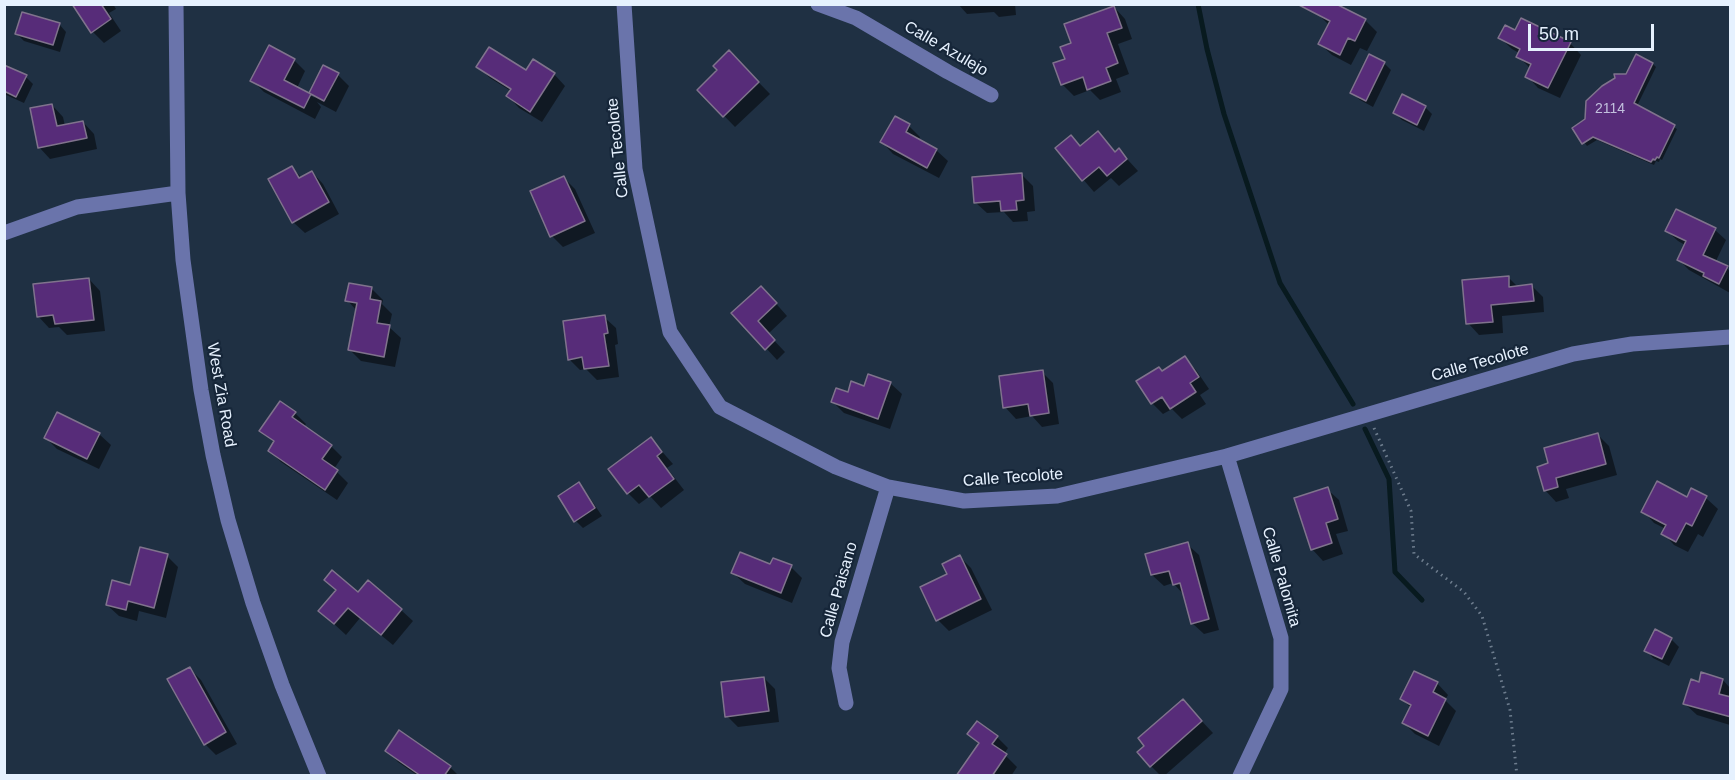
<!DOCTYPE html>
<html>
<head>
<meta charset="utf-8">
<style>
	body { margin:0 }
	#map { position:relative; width:1735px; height:780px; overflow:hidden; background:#1f3043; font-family:Arial,sans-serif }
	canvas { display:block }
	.frame { position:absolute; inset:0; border:6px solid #e6f1fe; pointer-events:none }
	.scale { position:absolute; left:1528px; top:24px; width:126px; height:27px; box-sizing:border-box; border:3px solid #e6f1fe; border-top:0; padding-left:8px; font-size:18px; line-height:21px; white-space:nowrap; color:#e6f1fe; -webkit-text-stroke:4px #162639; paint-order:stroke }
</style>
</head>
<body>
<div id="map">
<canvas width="1735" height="780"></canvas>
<div class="frame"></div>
<div class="scale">50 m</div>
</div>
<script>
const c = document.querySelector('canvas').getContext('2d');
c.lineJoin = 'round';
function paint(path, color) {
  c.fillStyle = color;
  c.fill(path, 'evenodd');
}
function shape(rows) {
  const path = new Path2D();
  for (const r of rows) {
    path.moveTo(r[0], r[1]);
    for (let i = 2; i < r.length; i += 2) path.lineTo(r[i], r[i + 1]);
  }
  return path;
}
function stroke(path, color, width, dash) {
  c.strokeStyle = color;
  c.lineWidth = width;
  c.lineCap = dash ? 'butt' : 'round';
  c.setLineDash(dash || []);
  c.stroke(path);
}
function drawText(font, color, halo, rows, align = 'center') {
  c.font = font + ' Arial,sans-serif';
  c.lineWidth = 4.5;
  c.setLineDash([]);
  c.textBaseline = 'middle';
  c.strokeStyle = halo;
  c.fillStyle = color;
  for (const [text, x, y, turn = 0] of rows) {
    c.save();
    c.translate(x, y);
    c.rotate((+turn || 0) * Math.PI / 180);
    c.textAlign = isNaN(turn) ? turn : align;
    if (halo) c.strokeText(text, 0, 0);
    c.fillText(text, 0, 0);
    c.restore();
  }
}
paint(shape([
	[73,4,113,4,116,9,109,13,121,31,104,43,93,32],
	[958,4,1015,4,1016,15,999,17,994,12,967,14],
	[1114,7,1125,19,1132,39,1118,44,1129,74,1116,79,1121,92,1100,100,1090,90,1074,96,1062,84,1067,60],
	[1317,13,1365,20,1377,32,1367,51,1360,48,1351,65,1332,55,1320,44,1328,24],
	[59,24,66,32,60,52,24,41,17,34],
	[1516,32,1570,43,1581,55,1560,98,1538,88,1527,76,1531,69,1518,56,1519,53,1512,49,1500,38],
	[729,52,770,94,735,127,699,90,719,71],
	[294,60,305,71,297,88,315,98,311,93,338,75,349,86,336,112,317,102,321,107,315,119,264,92,252,80],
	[1384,63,1391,70,1373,107,1360,100,1352,93],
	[1653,64,1656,67,1637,106,1677,129,1662,160,1660,159,1659,162,1656,161,1654,165,1597,140,1587,146,1574,129,1587,120,1627,76],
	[478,67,554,74,565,86,542,122,519,108,508,96,511,91,490,78],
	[4,72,26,77,33,84,24,103,4,94],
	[52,105,63,117,65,126,83,122,94,134,97,149,50,159,39,147],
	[1425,107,1432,114,1424,131,1402,120,1395,113],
	[909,126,920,137,919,140,936,150,948,161,939,178,893,154,882,142],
	[1098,133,1116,153,1119,150,1138,171,1119,186,1111,178,1094,192,1057,149,1071,137,1081,147],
	[292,168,302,178,312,172,323,184,339,214,305,233,293,222],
	[1022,175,1033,186,1035,211,1027,212,1028,221,1013,222,1004,212,987,213,975,202],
	[564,178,575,189,595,233,563,247,552,236],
	[1677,211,1715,230,1726,240,1716,261,1730,271,1730,293,1689,270,1678,259,1685,245,1678,241,1667,231],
	[1508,277,1518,287,1532,286,1543,297,1544,312,1502,316,1503,333,1479,335,1468,323],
	[89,279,100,291,105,331,67,335,59,327,49,328,38,316],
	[372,289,383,300,382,304,392,314,389,327,401,338,395,367,361,361,349,349,357,311,347,300],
	[772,299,787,316,768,334,785,352,777,360,734,313],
	[604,317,616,328,618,344,615,345,619,377,597,380,586,369,580,370,569,359],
	[1185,358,1196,370,1209,389,1200,395,1206,404,1182,419,1172,409,1163,414,1152,403,1163,373],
	[1042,372,1053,383,1059,424,1042,427,1032,416,1016,419,1005,407],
	[890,383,902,394,890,429,844,413,833,402,865,388],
	[295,413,306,424,304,427,331,446,342,457,334,469,348,483,337,500,281,462,270,451,275,443,261,430],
	[99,434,111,445,99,469,57,449,46,438],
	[1597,434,1609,446,1617,475,1566,489,1569,498,1556,502,1545,490,1550,465],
	[651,439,673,464,667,468,684,490,661,508,650,496,639,504,628,493],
	[579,484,586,492,602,516,583,528,576,521],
	[1327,489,1339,500,1348,531,1336,534,1343,554,1323,561,1312,549],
	[1692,490,1706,498,1718,509,1703,537,1698,534,1688,552,1674,545,1663,533,1666,529,1654,523,1643,511,1687,499],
	[1187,544,1199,555,1219,630,1204,634,1192,623,1184,595,1173,583,1164,586,1152,575],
	[167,556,178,567,166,618,139,611,137,621,119,616,107,605],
	[960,557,971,568,992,610,949,631,938,620],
	[771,566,791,567,802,578,792,603,745,584,733,573],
	[326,580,401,610,413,621,393,645,360,618,346,635,320,611,337,591],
	[1671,639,1679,647,1669,666,1653,658,1646,650],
	[190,669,201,680,237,744,216,755,205,744],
	[764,678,775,689,779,722,738,727,727,716],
	[1723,680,1730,688,1730,725,1697,715,1685,704,1700,684],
	[1437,683,1448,695,1445,700,1456,711,1439,746,1415,734,1404,723,1411,708,1402,699],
	[1183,701,1213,733,1164,776,1161,776,1151,766,1146,746],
	[969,734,997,737,1008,748,1004,754,1017,767,1011,776,958,776,980,745],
	[387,750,450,767,459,776,418,776,398,762]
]), '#0007');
stroke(shape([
	[1198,4,1207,49,1224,114,1280,283,1353,404],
	[1365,429,1389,479,1395,572,1422,600]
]), '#081a1f', 5);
const building = shape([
	[72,4,101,4,111,19,91,33,72,4],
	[1297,4,1336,4,1366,19,1355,41,1348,38,1340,55,1318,44,1330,21,1297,4],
	[1114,6,1122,28,1107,33,1118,63,1106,68,1111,81,1087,90,1083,77,1061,85,1053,63,1065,59,1060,47,1071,43,1064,24,1114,6],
	[22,12,60,23,53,45,15,34,22,12],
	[1521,18,1571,42,1548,88,1525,77,1531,64,1516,57,1520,49,1498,38,1505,25,1515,30,1521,18],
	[269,45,295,59,284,80,311,94,304,108,250,81,269,45],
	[489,47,526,70,533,59,555,73,530,112,506,96,511,89,476,67,489,47],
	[729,50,759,82,723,117,697,90,717,70,713,66,729,50],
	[1369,54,1385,62,1366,101,1350,93,1369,54],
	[1636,54,1653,63,1634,103,1675,125,1659,158,1657,157,1655,160,1653,159,1651,162,1593,137,1582,144,1572,128,1585,119,1586,101,1602,86,1615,78,1614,74,1626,74,1636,54],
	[4,65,27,75,16,97,4,91,4,65],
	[323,65,339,73,324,101,309,93,323,65],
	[1402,94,1426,106,1417,125,1393,113,1402,94],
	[52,104,57,126,83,121,87,138,38,148,30,108,52,104],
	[895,116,910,124,906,132,937,149,927,168,880,142,895,116],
	[1098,131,1115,152,1119,148,1127,159,1107,176,1099,167,1082,181,1055,148,1071,135,1080,146,1098,131],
	[292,166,299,178,312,171,329,202,292,223,268,179,292,166],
	[1022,173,1024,200,1016,201,1017,210,1001,211,1000,201,974,203,972,177,1022,173],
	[564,176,585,221,550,237,530,191,564,176],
	[1676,209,1716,228,1703,255,1728,266,1719,284,1703,276,1704,273,1677,260,1686,241,1665,231,1676,209],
	[1509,276,1509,287,1532,284,1534,301,1491,305,1493,322,1466,324,1462,280,1509,276],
	[89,278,94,320,55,324,53,315,37,317,33,284,89,278],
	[349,283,372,287,370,299,381,301,377,323,390,325,384,357,348,350,357,303,345,301,349,283],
	[761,286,777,303,758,321,775,340,765,350,731,313,761,286],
	[605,315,608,333,604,334,609,366,584,369,582,357,568,360,563,321,605,315],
	[1185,356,1199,377,1190,383,1196,392,1170,409,1162,397,1151,404,1136,381,1159,367,1162,371,1185,356],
	[1043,370,1049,413,1030,416,1028,404,1003,408,999,376,1043,370],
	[868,374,891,382,878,419,831,402,836,388,848,392,851,381,864,386,868,374],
	[280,401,296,412,292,417,332,445,322,459,338,470,325,490,268,451,274,441,259,431,280,401],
	[57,412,100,433,87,459,44,438,57,412],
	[1598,433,1606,464,1556,478,1558,487,1544,491,1537,467,1548,463,1544,448,1598,433],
	[651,437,662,452,657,456,674,479,649,497,639,485,627,494,608,469,651,437],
	[1657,481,1687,497,1691,488,1707,496,1692,526,1686,523,1676,542,1661,534,1666,525,1641,512,1657,481],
	[579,482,595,508,574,522,558,496,579,482],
	[1328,487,1338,519,1326,523,1332,543,1311,550,1294,498,1328,487],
	[1188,542,1209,619,1191,624,1180,583,1173,585,1169,571,1151,575,1145,554,1188,542],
	[140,547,168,554,154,608,128,601,126,610,106,605,112,580,130,585,140,547],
	[740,552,770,564,773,558,792,565,781,593,731,573,740,552],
	[960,555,981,599,936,621,920,587,947,574,942,564,960,555],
	[332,570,358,592,368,580,402,609,381,635,348,608,334,624,318,611,336,590,324,580,332,570],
	[1655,629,1672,638,1662,659,1644,651,1655,629],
	[190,667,226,732,204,745,167,679,190,667],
	[1414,671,1438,682,1433,692,1446,699,1428,736,1402,723,1411,705,1400,699,1414,671],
	[1701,672,1723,679,1719,694,1731,697,1731,717,1683,704,1691,679,1699,682,1701,672],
	[764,677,769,711,725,717,721,682,764,677],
	[1183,699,1202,721,1150,767,1137,752,1144,746,1138,738,1183,699],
	[977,721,998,736,992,744,1007,754,992,776,956,776,979,743,967,734,977,721],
	[399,730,451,766,444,776,421,776,385,751,399,730]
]);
paint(building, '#572c79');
stroke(building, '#80738d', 1.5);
stroke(shape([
	[1374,428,1411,511,1414,554,1464,592,1482,616,1510,710,1517,776]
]), '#6e7d8e', 3, [1.5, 4.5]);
stroke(shape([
	[176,4,178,193,183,260,201,390,213,455,228,520,253,603,282,685,319,776],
	[624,4,635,169,670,332,720,407,836,467,888,487,964,501,1057,496,1227,456,1573,354,1632,344,1730,337],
	[818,4,856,18,948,72,991,95],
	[4,233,77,207,178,193],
	[1227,456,1281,638,1281,689,1240,776],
	[846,703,839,668,842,642,888,487]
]), '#6a74ab', 15);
drawText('14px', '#c2c0dd', null, [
	["2114",1610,109]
]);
drawText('16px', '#e6f1fe', '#162639', [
	["Calle Azulejo",946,49,30],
	["Calle Tecolote",618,148,-96],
	["Calle Tecolote",1480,363,-16],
	["West Zia Road",221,395,80],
	["Calle Tecolote",1013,478,-4],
	["Calle Palomita",1281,577,74],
	["Calle Paisano",839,590,-74]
]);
</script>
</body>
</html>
